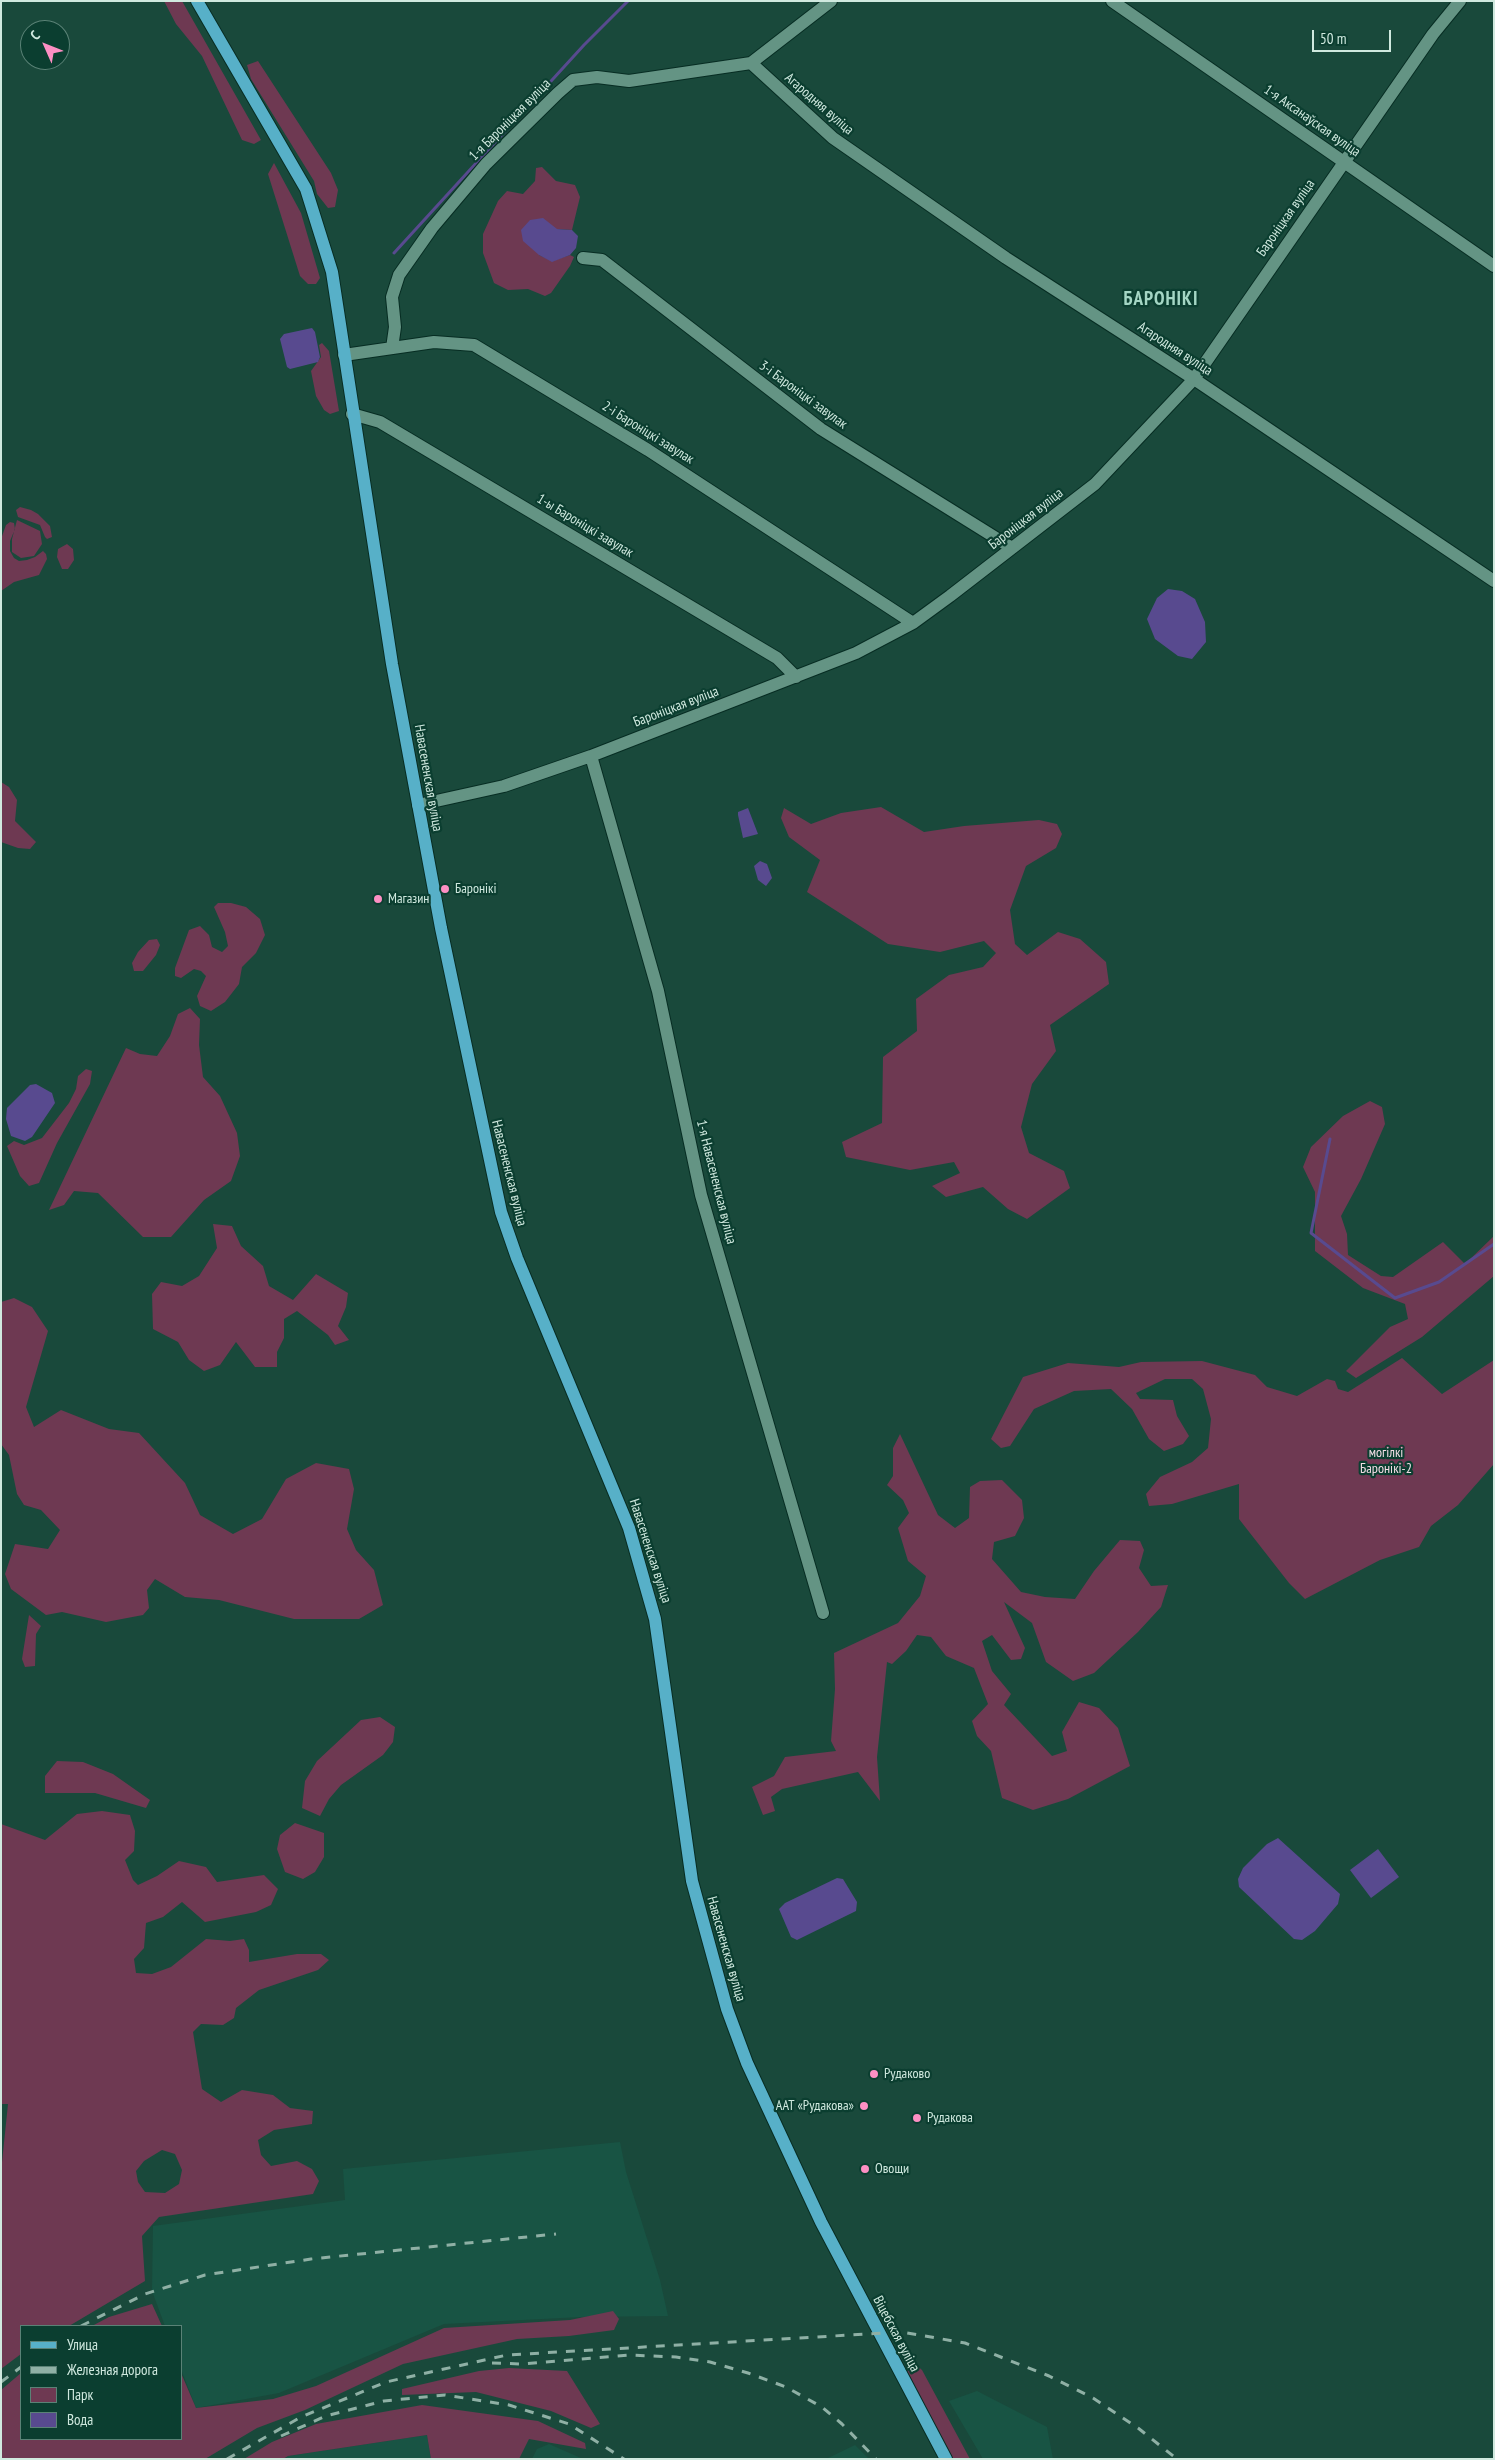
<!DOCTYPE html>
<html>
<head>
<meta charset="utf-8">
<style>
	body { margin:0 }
	#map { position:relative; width:1495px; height:2460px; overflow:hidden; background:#19493b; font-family:"PT Sans Narrow",sans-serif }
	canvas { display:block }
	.frame { position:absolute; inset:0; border:2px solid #d0e9df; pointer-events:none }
	.legend { position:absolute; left:20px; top:2325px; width:162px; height:115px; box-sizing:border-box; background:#0b3e30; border:1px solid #5a8276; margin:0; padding:6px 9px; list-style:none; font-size:15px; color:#d0e9df }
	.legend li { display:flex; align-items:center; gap:10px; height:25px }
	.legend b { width:25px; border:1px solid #5a8276 }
	.north { position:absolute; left:20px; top:20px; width:50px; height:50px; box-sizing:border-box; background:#0b3e30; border:1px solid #5a8276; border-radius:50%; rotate:314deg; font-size:14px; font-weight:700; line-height:20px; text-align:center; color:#d0e9df }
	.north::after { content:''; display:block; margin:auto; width:18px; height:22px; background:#fc8fc3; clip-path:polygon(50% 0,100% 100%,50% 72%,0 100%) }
	.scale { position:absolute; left:1312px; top:30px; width:79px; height:22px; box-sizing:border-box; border:2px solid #d0e9df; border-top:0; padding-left:6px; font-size:15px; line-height:18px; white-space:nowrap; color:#d0e9df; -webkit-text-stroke:4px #0b3e30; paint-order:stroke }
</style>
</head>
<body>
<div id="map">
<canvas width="1495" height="2460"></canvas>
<div class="frame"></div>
<ul class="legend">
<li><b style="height:6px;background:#57b0c8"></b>Улица</li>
<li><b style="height:6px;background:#8fb0a5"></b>Железная дорога</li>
<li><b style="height:14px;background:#6e3952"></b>Парк</li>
<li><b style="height:14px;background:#584a8f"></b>Вода</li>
</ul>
<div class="north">С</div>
<div class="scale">50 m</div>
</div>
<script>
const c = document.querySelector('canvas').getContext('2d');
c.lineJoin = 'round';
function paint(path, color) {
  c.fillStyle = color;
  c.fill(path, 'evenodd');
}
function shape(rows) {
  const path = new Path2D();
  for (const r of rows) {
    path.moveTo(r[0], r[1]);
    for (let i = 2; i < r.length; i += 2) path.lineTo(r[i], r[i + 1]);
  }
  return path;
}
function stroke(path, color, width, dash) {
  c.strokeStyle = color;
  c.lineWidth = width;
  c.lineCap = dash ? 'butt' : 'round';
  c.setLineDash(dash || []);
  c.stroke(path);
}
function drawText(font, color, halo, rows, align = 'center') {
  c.font = font + ' "PT Sans Narrow",sans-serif';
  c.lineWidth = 4.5;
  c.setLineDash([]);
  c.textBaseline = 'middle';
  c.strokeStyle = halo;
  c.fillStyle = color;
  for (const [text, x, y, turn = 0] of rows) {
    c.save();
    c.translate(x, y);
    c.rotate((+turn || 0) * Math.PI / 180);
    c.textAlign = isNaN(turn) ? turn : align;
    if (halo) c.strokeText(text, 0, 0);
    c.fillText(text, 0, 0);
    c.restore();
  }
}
paint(shape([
	[620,2142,626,2172,660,2280,668,2316,581,2317,444,2324,279,2393,196,2408,181,2369,181,2326,165,2326,152,2291,153,2226,345,2200,343,2169],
	[977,2391,1047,2427,1053,2459,983,2459,949,2401],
	[427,2435,431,2459,283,2459,288,2456],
	[549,2444,583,2459,532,2459,537,2449],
	[855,2445,869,2459,826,2459]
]), '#185444');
paint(shape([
	[164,1,182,1,261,140,254,144,242,140,202,56,176,24],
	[258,61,331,173,338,190,335,207,328,208,317,194,314,181,251,79,247,65],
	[274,163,301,213,320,278,316,284,308,284,300,276,268,174],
	[542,167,556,181,575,185,580,197,572,230,557,229,539,255,552,261,570,255,574,257,570,266,551,293,545,296,528,289,508,290,494,283,483,253,483,234,498,201,507,191,523,194,535,181,536,168],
	[322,343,329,351,339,411,330,414,324,410,316,396,311,371,321,357,319,345],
	[20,507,31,510,38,514,50,526,52,537,47,539,45,537,40,525,18,517,16,510],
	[17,520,40,531,42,544,34,556,21,558,12,552,12,539],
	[10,522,14,523,15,529,10,541,10,551,14,558,19,561,27,560,35,557,43,551,46,554,47,559,39,575,14,582,1,591,1,539,6,525],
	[67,544,73,549,74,560,68,569,62,569,57,557,58,549],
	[1,782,9,787,17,800,15,821,36,842,30,849,18,848,1,842],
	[881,807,924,832,964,826,1039,820,1057,824,1062,834,1056,848,1026,866,1010,910,1015,944,1027,955,1058,932,1080,939,1106,962,1109,984,1050,1025,1056,1051,1032,1084,1021,1127,1029,1153,1064,1171,1070,1188,1027,1219,1008,1209,983,1187,946,1197,932,1186,960,1173,954,1162,910,1170,846,1157,842,1142,882,1123,883,1057,917,1031,916,999,949,975,983,967,996,953,984,941,940,952,888,944,807,892,820,860,789,837,781,818,784,808,811,824,841,813],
	[218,903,231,903,246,907,260,919,265,935,256,953,242,967,239,984,225,1002,211,1011,200,1006,197,996,206,976,201,971,194,969,181,978,175,976,175,968,189,930,200,926,209,935,212,947,222,952,228,946,225,932,214,907],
	[157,939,160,945,156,955,143,971,134,971,132,963,138,952,149,940],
	[190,1008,200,1019,199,1045,203,1077,220,1096,237,1133,240,1156,231,1181,204,1200,171,1237,143,1237,98,1193,74,1191,64,1205,49,1210,126,1048,140,1054,157,1056,170,1036,178,1014],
	[86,1069,92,1071,90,1084,57,1143,39,1183,29,1186,20,1176,7,1146,14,1141,24,1145,42,1138,69,1103,76,1089,78,1076],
	[1370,1101,1382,1107,1385,1124,1361,1179,1341,1216,1347,1234,1348,1255,1381,1276,1393,1277,1443,1242,1465,1264,1494,1236,1494,1276,1422,1337,1356,1378,1346,1371,1390,1327,1408,1319,1405,1304,1363,1288,1315,1251,1315,1192,1303,1167,1311,1147,1343,1116],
	[213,1224,232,1226,241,1246,263,1266,269,1286,293,1300,316,1274,348,1293,346,1307,338,1326,349,1340,335,1345,328,1335,297,1311,284,1319,284,1338,277,1352,277,1367,255,1367,236,1342,220,1365,204,1371,189,1360,178,1342,153,1329,152,1294,161,1282,182,1286,199,1276,217,1248],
	[14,1298,32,1307,48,1331,26,1407,34,1427,61,1410,109,1429,139,1433,185,1483,200,1515,233,1534,262,1519,286,1479,316,1463,349,1469,354,1489,347,1529,356,1550,374,1570,383,1605,359,1619,294,1619,219,1600,185,1597,155,1579,147,1590,149,1608,143,1615,106,1622,62,1612,46,1615,11,1589,5,1574,15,1544,48,1549,60,1530,41,1510,24,1505,17,1494,9,1455,1,1444,1,1302],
	[1402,1358,1442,1394,1494,1360,1494,1464,1458,1505,1431,1526,1419,1547,1380,1560,1305,1599,1289,1583,1239,1519,1239,1484,1172,1504,1149,1506,1146,1494,1160,1477,1192,1462,1208,1448,1211,1419,1203,1389,1192,1379,1165,1379,1136,1393,1140,1399,1173,1400,1177,1416,1189,1436,1183,1444,1164,1451,1149,1439,1132,1409,1111,1389,1074,1391,1034,1409,1010,1446,1001,1448,991,1439,1023,1377,1068,1363,1119,1367,1141,1362,1202,1361,1255,1375,1267,1387,1297,1396,1327,1379,1335,1381,1338,1389,1348,1392],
	[900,1434,938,1515,955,1528,969,1518,970,1487,980,1481,1002,1480,1022,1500,1024,1518,1015,1536,994,1542,992,1559,1021,1592,1045,1597,1075,1599,1094,1571,1120,1540,1140,1541,1144,1550,1139,1568,1151,1586,1168,1585,1161,1607,1138,1632,1094,1673,1073,1681,1046,1662,1032,1623,1004,1602,1025,1648,1021,1659,1011,1660,992,1635,982,1641,992,1671,1011,1694,1004,1705,1052,1756,1067,1751,1062,1732,1079,1702,1099,1708,1118,1728,1130,1766,1068,1799,1033,1810,1002,1798,991,1751,977,1736,972,1721,988,1704,974,1668,946,1656,931,1637,917,1635,906,1651,892,1664,887,1662,877,1757,880,1801,858,1772,782,1789,771,1797,775,1811,763,1815,752,1787,774,1776,785,1757,836,1751,831,1741,835,1689,834,1653,898,1623,920,1596,926,1576,908,1561,898,1528,909,1513,903,1500,887,1485,893,1476,893,1448],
	[29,1615,41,1626,36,1634,35,1666,25,1667,22,1659],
	[380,1717,395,1727,393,1742,383,1755,341,1785,329,1799,320,1816,302,1808,305,1781,317,1761,361,1720],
	[57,1761,83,1762,113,1774,150,1800,146,1808,95,1793,45,1793,45,1776],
	[102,1811,130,1815,135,1831,134,1851,125,1860,133,1880,138,1885,157,1876,179,1861,206,1867,217,1882,264,1875,278,1889,271,1905,256,1912,205,1922,182,1902,163,1917,146,1923,144,1948,134,1959,136,1973,152,1974,171,1967,206,1939,230,1941,244,1939,249,1950,249,1962,297,1954,321,1954,329,1960,318,1970,259,1990,236,2008,234,2018,223,2025,201,2024,193,2032,202,2089,221,2102,242,2090,273,2095,290,2108,313,2111,312,2124,274,2130,258,2140,261,2155,271,2166,297,2161,312,2169,319,2181,313,2194,159,2217,142,2236,145,2281,69,2326,21,2326,21,2354,1,2369,1,2172,8,2104,1,2104,1,1824,45,1840,77,1814],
	[162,2150,175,2154,182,2170,179,2184,165,2193,145,2192,138,2182,136,2171,144,2161],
	[295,1823,324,1833,324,1857,315,1872,303,1879,285,1872,277,1849,280,1835],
	[152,2304,162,2326,92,2326,109,2317],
	[613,2311,619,2319,614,2330,569,2336,517,2339,403,2364,305,2410,257,2428,205,2459,1,2459,1,2390,21,2373,21,2439,181,2439,181,2373,196,2408,273,2399,316,2386,444,2328,570,2320],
	[914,2363,922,2370,970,2459,953,2459,910,2383,907,2373,909,2366],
	[509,2368,567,2371,600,2424,591,2428,551,2411,476,2392,402,2395,402,2389,479,2371],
	[422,2405,538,2421,585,2443,586,2449,529,2439,519,2459,431,2459,427,2435,288,2456,283,2459,244,2459,272,2442,316,2424]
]), '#6e3952');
paint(shape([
	[543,218,557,229,572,230,578,236,576,248,570,255,552,262,539,255,523,241,521,230,530,220],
	[312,328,315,332,320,357,318,362,290,369,287,367,280,339,284,334],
	[1168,589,1182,591,1195,599,1205,622,1206,642,1192,659,1178,656,1155,639,1147,619,1157,598],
	[748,808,758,834,743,838,738,815,738,812],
	[760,861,767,864,772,878,766,886,758,880,754,866],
	[36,1084,52,1093,55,1103,32,1137,25,1141,11,1136,6,1119,7,1108,30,1085],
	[1278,1838,1340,1894,1338,1904,1315,1931,1302,1940,1294,1939,1239,1887,1238,1879,1243,1868,1267,1844],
	[1378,1849,1399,1877,1371,1898,1350,1870],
	[837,1878,843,1879,857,1902,856,1911,797,1940,791,1937,779,1909,785,1903]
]), '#584a8f');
stroke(shape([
	[394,253,584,45,628,1],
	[1330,1139,1311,1233,1395,1298,1439,1282,1494,1244]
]), '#584a8f', 3);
const minor = shape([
	[1112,1,1494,266],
	[751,63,833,138,1006,258,1194,379,1494,581],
	[583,258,602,260,821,429,1012,548],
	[392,348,395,327,392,297,399,275,432,228,486,164,558,93,573,80,597,77,629,81,751,63,831,1],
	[344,355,434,342,474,345,648,450,913,623],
	[352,414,380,422,777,658,796,677],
	[591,756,658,991,701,1195,823,1613],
	[418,805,504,786,591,756,856,653,913,623,950,596,1095,484,1194,379,1433,34,1460,1]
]);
const major = shape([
	[197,1,306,189,332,272,392,664,441,928,501,1212,517,1258,629,1528,655,1619,692,1881,727,2009,747,2063,821,2222,946,2459]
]);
stroke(minor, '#072d23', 14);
stroke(major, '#072d23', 14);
stroke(minor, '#649484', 12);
stroke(major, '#57b0c8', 12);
stroke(shape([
	[81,2326,145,2294,205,2275,311,2259,556,2234],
	[492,2363,522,2364,630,2355,676,2357,710,2362,748,2373,786,2387,822,2407,842,2424,876,2459],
	[1,2382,21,2367],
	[281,2436,326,2416,384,2401,445,2395,509,2405,569,2424,624,2459],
	[227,2459,301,2417,386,2382,507,2355,902,2332,965,2343,1049,2376,1093,2398,1138,2428,1177,2459]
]), '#8fb0a5', 3, [9, 9]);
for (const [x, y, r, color] of [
	[445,889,5,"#fc8fc3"],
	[378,899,5,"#fc8fc3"],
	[874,2074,5,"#fc8fc3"],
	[864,2106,5,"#fc8fc3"],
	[917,2118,5,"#fc8fc3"],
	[865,2169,5,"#fc8fc3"]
]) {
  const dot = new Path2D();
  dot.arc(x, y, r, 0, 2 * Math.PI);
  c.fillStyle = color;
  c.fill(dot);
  stroke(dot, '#0b3e30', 2);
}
drawText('14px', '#d0e9df', '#0b3e30', [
	["Агародняя вуліца",819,104,41],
	["1-я Бароніцкая вуліца",510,120,-45],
	["1-я Аксанаўская вуліца",1312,121,35],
	["Бароніцкая вуліца",1286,218,-55],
	["Агародняя вуліца",1175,349,33],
	["3-і Бароніцкі завулак",803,395,36],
	["2-і Бароніцкі завулак",648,433,32],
	["Бароніцкая вуліца",1026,519,-38],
	["1-ы Бароніцкі завулак",585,526,31],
	["Бароніцкая вуліца",676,707,-21],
	["Навасененская вуліца",428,778,80],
	["Навасененская вуліца",509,1173,76],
	["1-я Навасененская вуліца",716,1182,76],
	["Навасененская вуліца",650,1551,72],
	["Навасененская вуліца",726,1949,74],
	["Віцебская вуліца",896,2334,62]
]);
drawText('14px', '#d0e9df', '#0b3e30', [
	["Баронікі",455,889],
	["Магазин",388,899],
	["Рудаково",884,2074],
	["ААТ «Рудакова»",854,2106,"right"],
	["Рудакова",927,2118],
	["Овощи",875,2169]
], 'left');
drawText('14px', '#f4dde6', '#0b3e30', [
	["могілкі",1386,1453],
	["Баронікі-2",1386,1469]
]);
c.letterSpacing = '1px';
drawText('bold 19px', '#a4d6c4', '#0b3e30', [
	["БАРОНІКІ",1161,300]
]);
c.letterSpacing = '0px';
</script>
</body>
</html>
